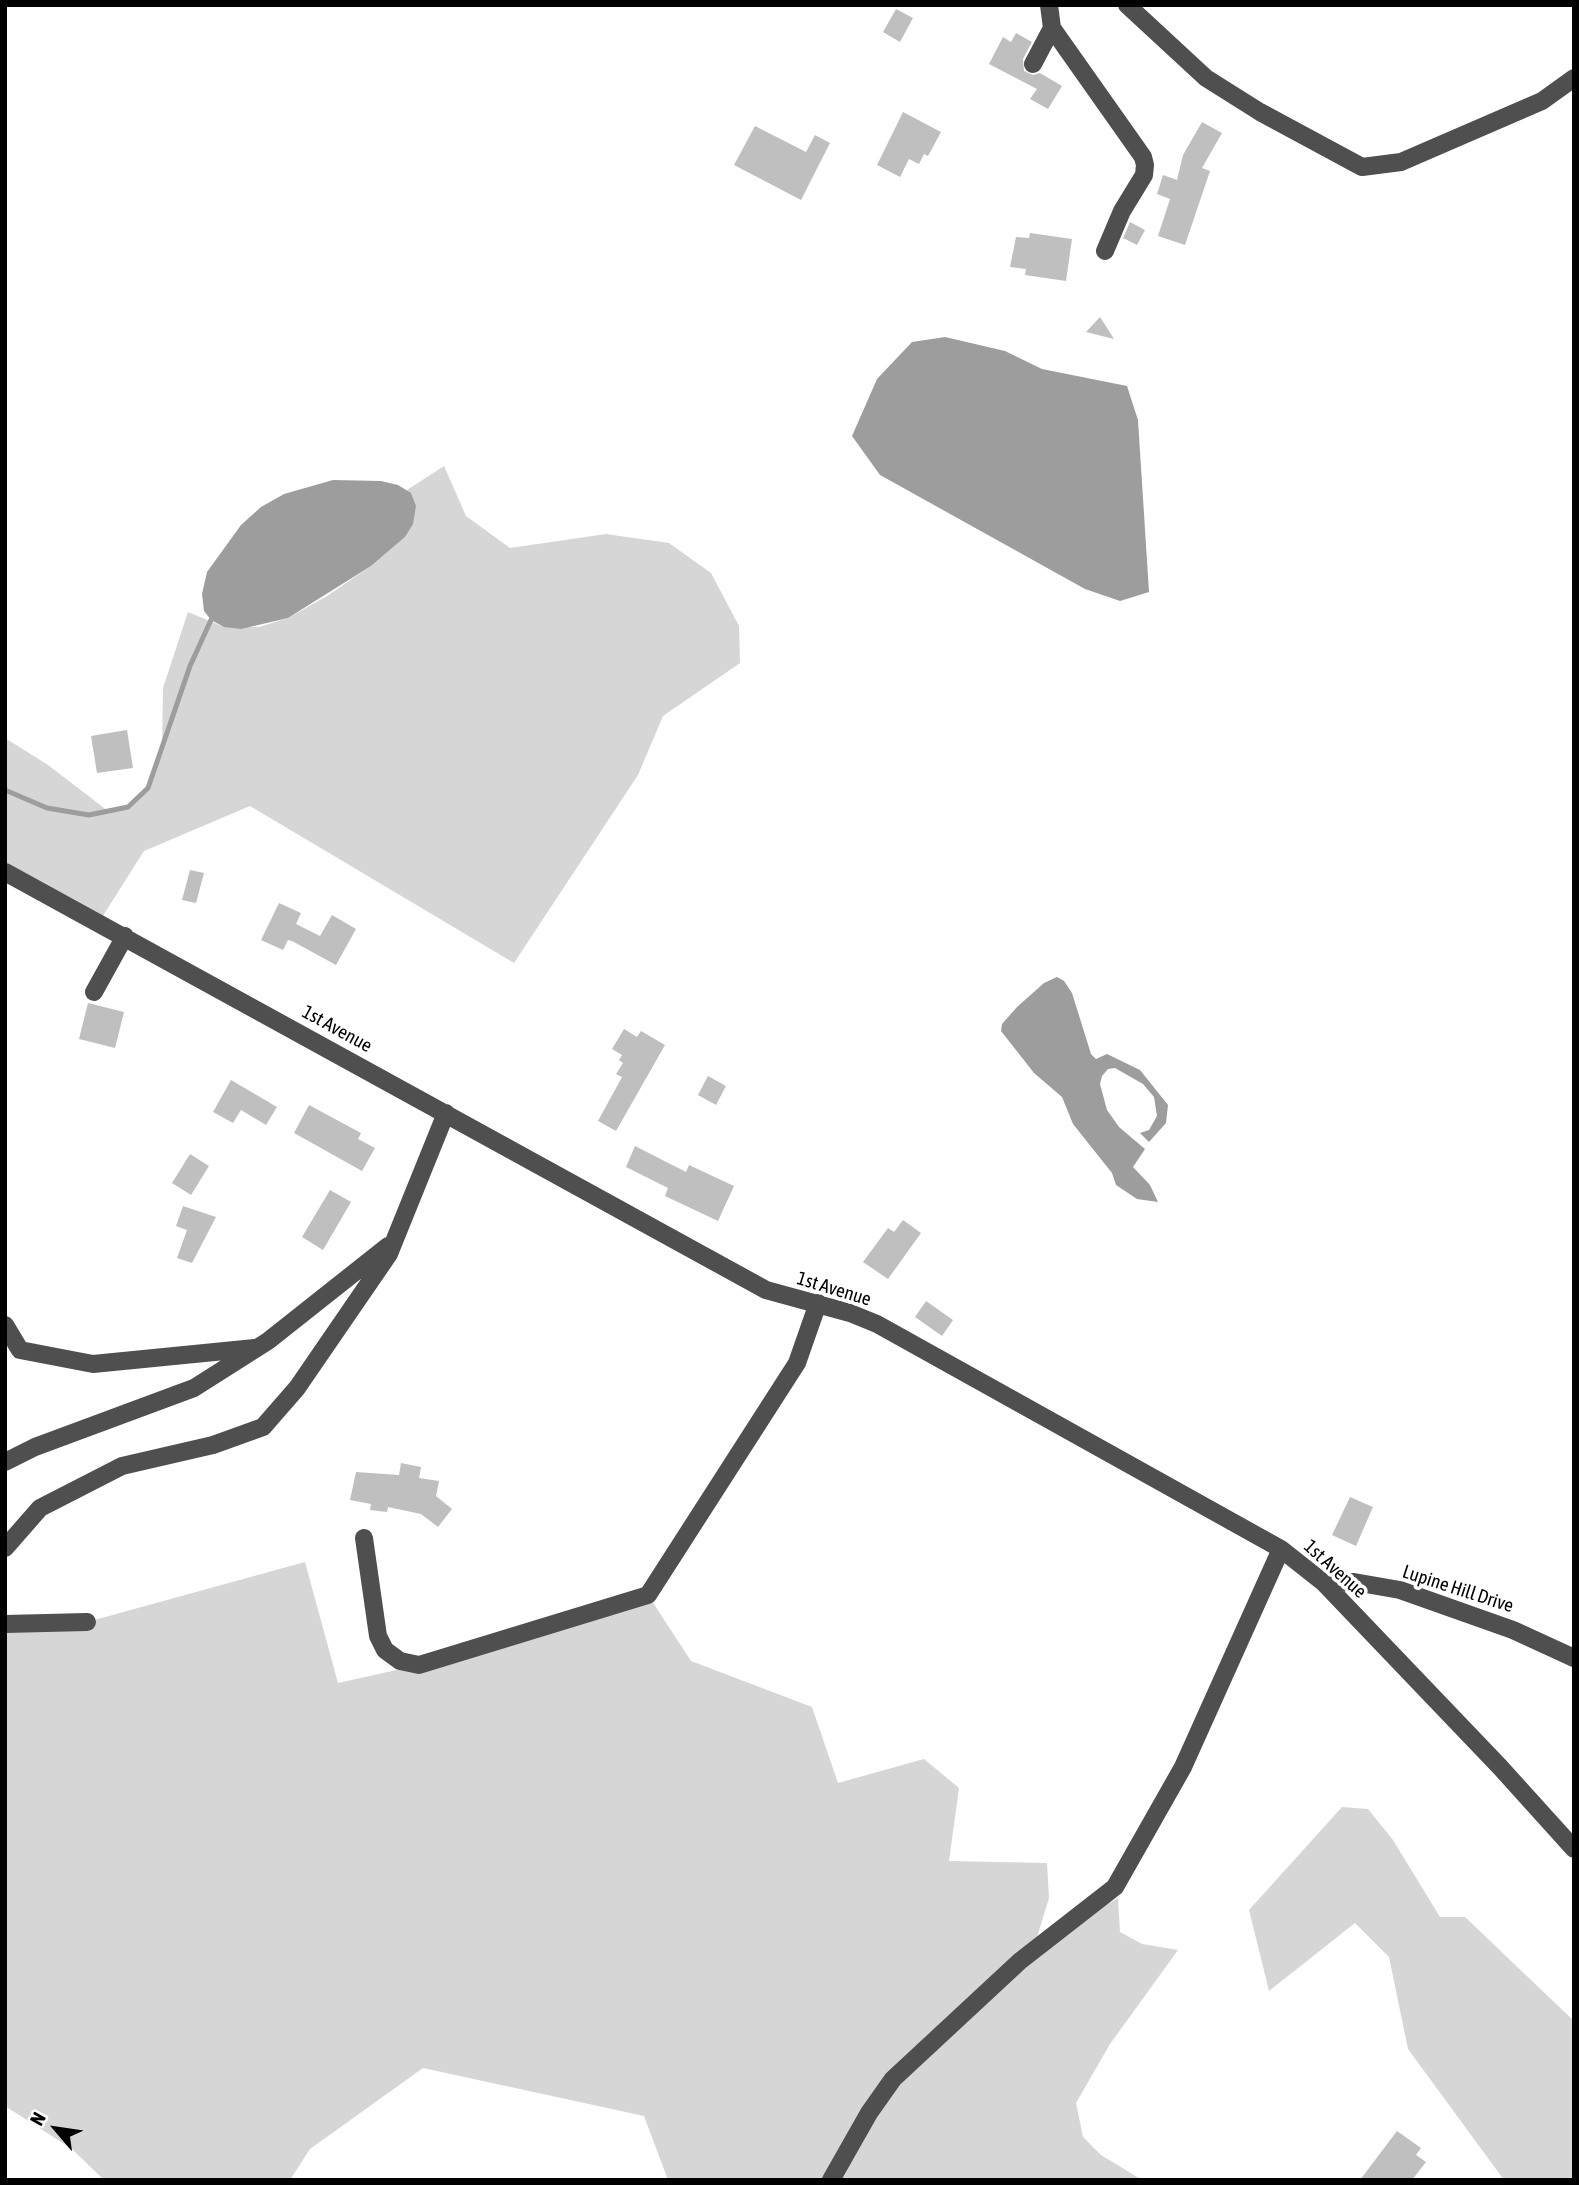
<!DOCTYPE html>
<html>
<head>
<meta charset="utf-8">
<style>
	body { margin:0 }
	#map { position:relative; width:1579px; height:2185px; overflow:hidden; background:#fff; font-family:"Asap Condensed",sans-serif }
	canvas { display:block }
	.frame { position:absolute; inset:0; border:7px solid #000; pointer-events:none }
	.north { position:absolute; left:21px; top:2094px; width:70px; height:70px; -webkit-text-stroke:5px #fff; paint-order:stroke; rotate:299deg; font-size:19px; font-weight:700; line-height:28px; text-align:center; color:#000 }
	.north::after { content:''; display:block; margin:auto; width:24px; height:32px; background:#000; clip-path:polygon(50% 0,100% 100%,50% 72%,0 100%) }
</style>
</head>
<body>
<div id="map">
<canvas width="1579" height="2185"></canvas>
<div class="frame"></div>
<div class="north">N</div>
</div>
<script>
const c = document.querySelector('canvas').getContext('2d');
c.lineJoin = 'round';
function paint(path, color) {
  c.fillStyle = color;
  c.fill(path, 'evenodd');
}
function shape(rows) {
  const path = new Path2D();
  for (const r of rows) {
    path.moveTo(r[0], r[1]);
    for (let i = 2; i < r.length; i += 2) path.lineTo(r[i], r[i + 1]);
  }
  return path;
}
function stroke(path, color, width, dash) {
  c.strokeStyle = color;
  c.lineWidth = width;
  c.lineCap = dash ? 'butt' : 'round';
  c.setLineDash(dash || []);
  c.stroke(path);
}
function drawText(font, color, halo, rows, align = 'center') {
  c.font = font + ' "Asap Condensed",sans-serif';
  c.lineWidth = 7;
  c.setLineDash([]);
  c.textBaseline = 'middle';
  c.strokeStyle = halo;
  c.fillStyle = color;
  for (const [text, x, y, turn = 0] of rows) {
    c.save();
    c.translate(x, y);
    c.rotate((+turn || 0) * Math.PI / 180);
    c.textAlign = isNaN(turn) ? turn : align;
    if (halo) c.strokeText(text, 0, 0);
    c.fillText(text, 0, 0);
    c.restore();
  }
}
paint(shape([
	[444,466,466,516,510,548,606,534,669,543,711,573,739,626,740,663,663,716,638,775,514,963,250,806,144,851,99,922,5,872,5,738,48,765,108,811,128,807,148,788,162,749,163,688,188,612,224,627,259,627,288,618,327,596,371,566,405,537,414,515,407,490],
	[305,1562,338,1683,419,1665,648,1595,691,1661,812,1707,838,1783,924,1759,959,1788,949,1861,1047,1863,1049,1898,1030,1960,1091,1914,1118,1898,1120,1932,1142,1944,1178,1950,1110,2044,1076,2103,1083,2137,1101,2155,1142,2180,668,2180,644,2116,423,2068,310,2149,290,2180,104,2180,72,2149,5,2106,5,1624,87,1622],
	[1342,1807,1368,1809,1393,1840,1440,1917,1465,1917,1574,2021,1574,2180,1504,2180,1408,2049,1389,1957,1355,1923,1269,1991,1249,1910]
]), '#d6d6d6');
paint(shape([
	[945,337,1005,351,1042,369,1127,386,1138,420,1149,592,1120,601,1085,589,880,475,852,436,877,379,912,342],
	[333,480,381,481,398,485,411,493,416,506,413,524,405,537,371,566,288,618,241,629,224,627,211,620,204,611,202,594,207,572,241,525,261,507,284,494],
	[1057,977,1064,981,1072,993,1091,1054,1096,1059,1107,1054,1140,1070,1168,1105,1166,1123,1149,1142,1140,1133,1149,1130,1157,1116,1154,1097,1143,1084,1115,1068,1108,1069,1102,1076,1100,1084,1107,1110,1119,1127,1145,1149,1133,1167,1150,1185,1158,1202,1137,1199,1116,1185,1112,1173,1073,1124,1062,1097,1034,1073,1001,1031,1002,1024,1017,1007,1044,983]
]), '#9d9d9d');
stroke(shape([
	[5,790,47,808,89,815,128,807,148,788,190,666,211,620]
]), '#9d9d9d', 5);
paint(shape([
	[896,9,913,18,900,42,883,32],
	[1016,33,1032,42,1023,59,1024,71,1033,75,1040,73,1062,86,1048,109,1030,99,1037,89,989,64,1003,37,1011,42],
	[903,112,941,132,928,156,924,154,919,164,909,159,900,177,877,165],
	[1202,122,1222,133,1202,168,1210,171,1185,245,1158,236,1170,199,1157,194,1163,175,1177,180,1183,155],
	[755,126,806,152,815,135,830,143,801,200,734,165],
	[1130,222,1145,230,1137,245,1123,238],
	[1030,233,1072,239,1066,281,1025,275,1026,269,1010,267,1016,237,1029,238],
	[1100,317,1114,339,1086,332],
	[127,730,133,768,97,773,91,736],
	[190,870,204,873,196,903,182,900],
	[279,903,301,913,296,924,320,936,332,915,356,929,336,965,292,941,288,940,283,950,261,940],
	[88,1003,124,1012,115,1048,79,1039],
	[624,1029,637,1037,641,1031,665,1045,616,1131,598,1121,622,1077,616,1074,623,1063,619,1060,622,1055,612,1049],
	[708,1076,726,1086,716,1105,698,1095],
	[231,1080,277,1107,266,1125,241,1110,233,1123,213,1112],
	[309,1105,361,1133,358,1139,375,1148,362,1171,294,1133],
	[635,1146,686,1172,689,1165,734,1186,718,1221,665,1196,668,1188,626,1167],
	[190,1154,209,1166,191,1195,172,1183],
	[330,1190,351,1202,323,1250,302,1237],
	[183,1206,216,1217,192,1263,177,1258,187,1230,176,1226],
	[903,1220,921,1233,888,1279,863,1262,888,1228,894,1232],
	[926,1301,953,1320,942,1336,915,1317],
	[401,1463,421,1467,419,1478,439,1481,436,1496,452,1509,438,1527,421,1514,388,1507,387,1512,370,1510,371,1504,350,1500,356,1472,399,1475],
	[1350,1497,1373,1507,1356,1546,1332,1535],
	[1397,2131,1421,2148,1416,2155,1426,2162,1412,2180,1360,2180]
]), '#bfbfbf');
stroke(shape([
	[1049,5,1052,28,1143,157,1145,165,1144,175,1122,211,1105,251],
	[1127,5,1206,78,1260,112,1362,167,1401,162,1542,101,1574,78],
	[1033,64,1052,28],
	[5,872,766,1290,850,1313,877,1324,1281,1549,1324,1583,1500,1767,1574,1849],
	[94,992,125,936],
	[5,1325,20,1350,93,1364,255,1348],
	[5,1462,35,1447,194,1388,268,1341,388,1246],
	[364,1538,378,1636,385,1650,400,1661,419,1665,648,1595,797,1363,818,1303],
	[5,1548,40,1508,122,1466,213,1445,263,1427,297,1388,389,1254,446,1113],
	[1324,1583,1354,1582,1400,1590,1513,1630,1574,1658],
	[5,1624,87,1622],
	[831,2180,869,2113,893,2079,1020,1961,1115,1887,1183,1767,1281,1549]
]), '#4f4f4f', 18);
drawText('19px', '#000', '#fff', [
	["1st Avenue",337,1029,29],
	["1st Avenue",834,1289,17],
	["1st Avenue",1335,1569,42],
	["Lupine Hill Drive",1458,1589,18]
]);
</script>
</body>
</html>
